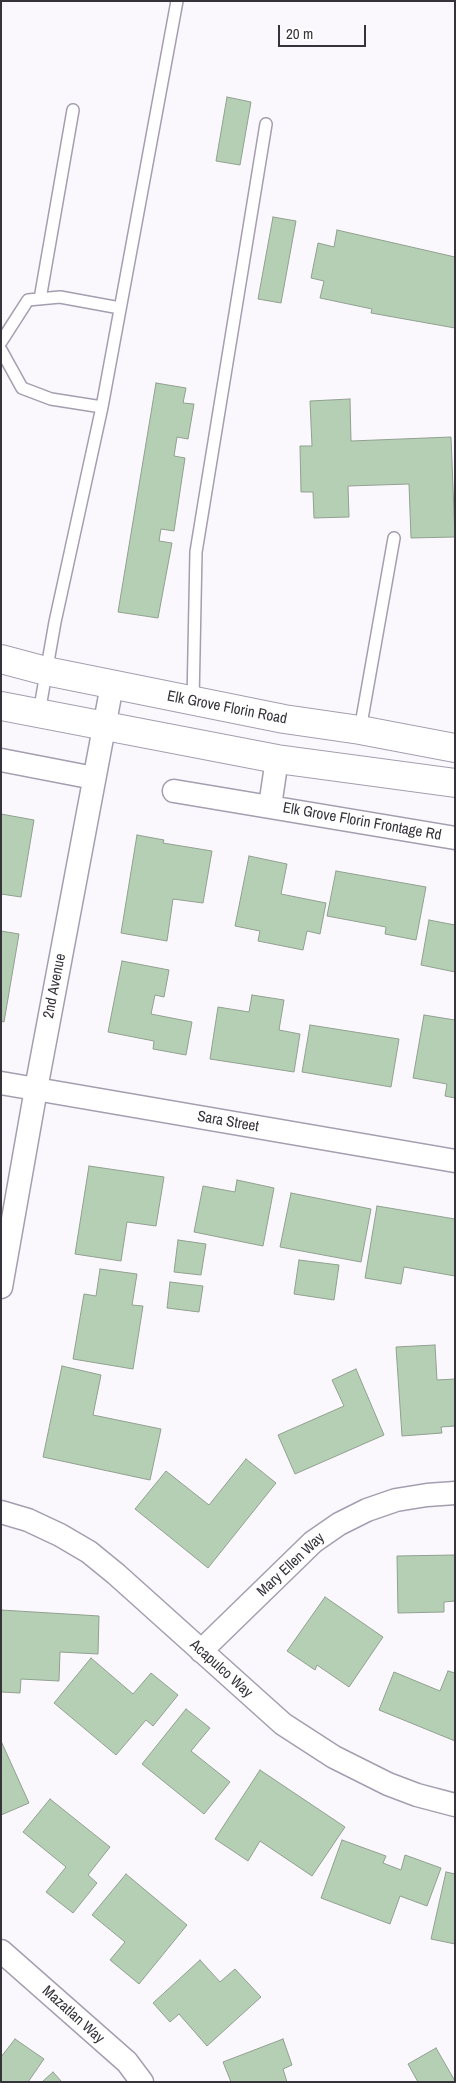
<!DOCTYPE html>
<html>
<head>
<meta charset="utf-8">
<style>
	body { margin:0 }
	#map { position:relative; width:456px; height:2083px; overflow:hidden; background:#faf8fc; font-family:"Archivo Narrow",sans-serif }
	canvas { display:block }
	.frame { position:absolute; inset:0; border:2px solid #36333b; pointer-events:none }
	.scale { position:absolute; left:278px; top:25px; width:88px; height:22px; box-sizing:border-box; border:2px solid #36333b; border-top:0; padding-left:6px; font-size:15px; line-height:18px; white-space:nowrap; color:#36333b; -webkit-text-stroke:4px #fff; paint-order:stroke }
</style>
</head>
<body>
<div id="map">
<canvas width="456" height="2083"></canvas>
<div class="frame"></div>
<div class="scale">20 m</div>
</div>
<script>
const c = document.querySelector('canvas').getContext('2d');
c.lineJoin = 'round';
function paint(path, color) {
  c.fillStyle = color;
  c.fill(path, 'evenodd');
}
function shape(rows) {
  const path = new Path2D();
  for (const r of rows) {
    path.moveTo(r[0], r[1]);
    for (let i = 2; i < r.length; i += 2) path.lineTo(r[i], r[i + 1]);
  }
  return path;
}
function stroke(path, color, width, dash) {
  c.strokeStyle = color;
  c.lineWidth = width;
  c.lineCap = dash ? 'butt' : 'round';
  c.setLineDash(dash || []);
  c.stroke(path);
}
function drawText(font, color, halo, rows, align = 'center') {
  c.font = font + ' "Archivo Narrow",sans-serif';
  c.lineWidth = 5;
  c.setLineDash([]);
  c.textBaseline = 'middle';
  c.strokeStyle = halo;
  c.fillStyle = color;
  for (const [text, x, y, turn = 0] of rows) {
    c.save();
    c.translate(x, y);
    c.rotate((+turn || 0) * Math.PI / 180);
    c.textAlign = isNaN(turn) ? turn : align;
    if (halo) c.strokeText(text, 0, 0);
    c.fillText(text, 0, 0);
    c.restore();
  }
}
const building = shape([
	[227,97,251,102,240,165,216,161,227,97],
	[273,217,296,221,281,303,258,299,273,217],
	[337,230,455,257,455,328,371,313,372,309,320,298,324,281,311,278,318,243,334,247,337,230],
	[156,383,186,388,183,403,194,404,188,439,177,437,174,456,185,458,174,531,161,529,159,541,172,543,158,618,118,612,156,383],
	[350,399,351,441,451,437,455,537,411,538,409,484,348,486,349,517,314,518,313,492,301,492,300,446,312,446,310,401,350,399],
	[1,814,34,820,21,897,1,894,1,814],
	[137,835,164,840,163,843,212,851,203,903,173,899,167,941,121,933,137,835],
	[249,856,287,864,281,894,326,903,320,934,307,931,303,950,258,941,260,931,235,926,249,856],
	[336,871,426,887,416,940,385,934,386,927,327,916,336,871],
	[429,920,455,925,455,972,421,965,429,920],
	[1,931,19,934,4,1022,1,1021,1,931],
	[122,961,169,970,164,997,155,995,151,1014,192,1022,186,1055,153,1049,154,1041,108,1032,122,961],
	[252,995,284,1000,279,1030,300,1034,294,1072,210,1059,218,1007,249,1012,252,995],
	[424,1015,455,1020,455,1098,445,1096,447,1084,413,1078,424,1015],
	[310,1025,399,1039,391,1087,302,1072,310,1025],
	[89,1166,164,1177,156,1226,127,1222,121,1261,75,1254,89,1166],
	[237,1180,274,1188,263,1246,194,1232,203,1186,235,1192,237,1180],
	[291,1193,371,1209,361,1262,280,1247,291,1193],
	[377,1206,455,1219,455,1276,404,1267,401,1284,365,1278,377,1206],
	[178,1240,206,1244,201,1275,174,1272,178,1240],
	[299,1260,339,1265,334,1300,294,1294,299,1260],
	[100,1269,137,1274,132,1305,143,1306,133,1369,73,1359,84,1294,96,1296,100,1269],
	[170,1282,203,1286,199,1312,167,1308,170,1282],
	[435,1345,437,1380,455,1379,455,1426,441,1427,442,1433,402,1436,396,1347,435,1345],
	[62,1366,101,1375,93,1415,161,1429,150,1480,43,1457,62,1366],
	[356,1369,384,1435,295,1474,278,1435,344,1406,332,1380,356,1369],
	[246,1459,276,1483,208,1568,135,1509,166,1471,209,1505,246,1459],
	[455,1555,455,1601,444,1602,444,1612,398,1613,397,1556,455,1555],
	[325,1597,383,1637,349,1687,317,1665,315,1670,287,1651,325,1597],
	[1,1610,99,1616,98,1654,60,1652,59,1681,21,1679,20,1693,1,1692,1,1610],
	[91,1658,133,1694,151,1673,178,1695,153,1726,146,1720,116,1755,54,1703,91,1658],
	[448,1671,455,1673,455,1741,379,1710,394,1672,440,1691,448,1671],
	[186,1709,210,1728,191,1751,230,1782,204,1814,142,1764,186,1709],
	[1,1741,29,1803,1,1815,1,1741],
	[260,1770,345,1827,312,1876,260,1841,248,1861,215,1839,260,1770],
	[50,1799,110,1847,88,1875,97,1883,73,1913,46,1892,66,1867,23,1832,50,1799],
	[342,1840,386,1856,383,1863,401,1870,405,1855,441,1868,427,1906,400,1896,390,1924,321,1898,342,1840],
	[446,1872,455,1874,455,1944,431,1939,446,1872],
	[126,1874,187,1925,139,1984,110,1960,125,1942,92,1915,126,1874],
	[200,1960,220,1982,235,1969,261,1997,207,2046,179,2014,170,2022,153,2003,200,1960],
	[15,2039,44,2059,28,2082,1,2082,1,2057,15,2039],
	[283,2039,292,2065,283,2069,287,2082,231,2082,223,2062,283,2039],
	[436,2048,455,2081,455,2082,418,2082,408,2064,436,2048],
	[53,2072,62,2082,42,2082,53,2072]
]);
paint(building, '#b5cfb4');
stroke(building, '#91a090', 1);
const service = shape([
	[40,299,73,110],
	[1,342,28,300,60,297,120,308],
	[1,350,22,388,51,399,102,407],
	[193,701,196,552,266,124],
	[39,713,55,622,102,407,177,1],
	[360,730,394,538]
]);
const minor = shape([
	[1,760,94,778],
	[174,791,455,838],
	[270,806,277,759],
	[1,1083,455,1161],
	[1,1287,36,1089,112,685],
	[1,1512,28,1520,60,1535,89,1552,116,1574,283,1724,334,1757,388,1784,417,1795,455,1805],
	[201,1651,313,1542,339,1524,367,1510,396,1500,427,1495,455,1493],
	[1,1951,127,2062,142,2082]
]);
const secondary = shape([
	[1,659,46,671,284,719,360,730,455,748],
	[1,706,277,759,455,783]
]);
stroke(service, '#a49eb0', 14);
stroke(minor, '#a49eb0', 25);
stroke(secondary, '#a49eb0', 30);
stroke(service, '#fff', 11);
stroke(minor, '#fff', 22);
stroke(secondary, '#fff', 28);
drawText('15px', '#36333b', '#fff', [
	["Elk Grove Florin Road",227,708,11],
	["Elk Grove Florin Frontage Rd",362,822,10],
	["2nd Avenue",55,986,-79],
	["Sara Street",228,1122,10],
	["Mary Ellen Way",291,1565,-43],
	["Acapulco Way",221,1669,42],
	["Mazatlan Way",73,2015,42]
]);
</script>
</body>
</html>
